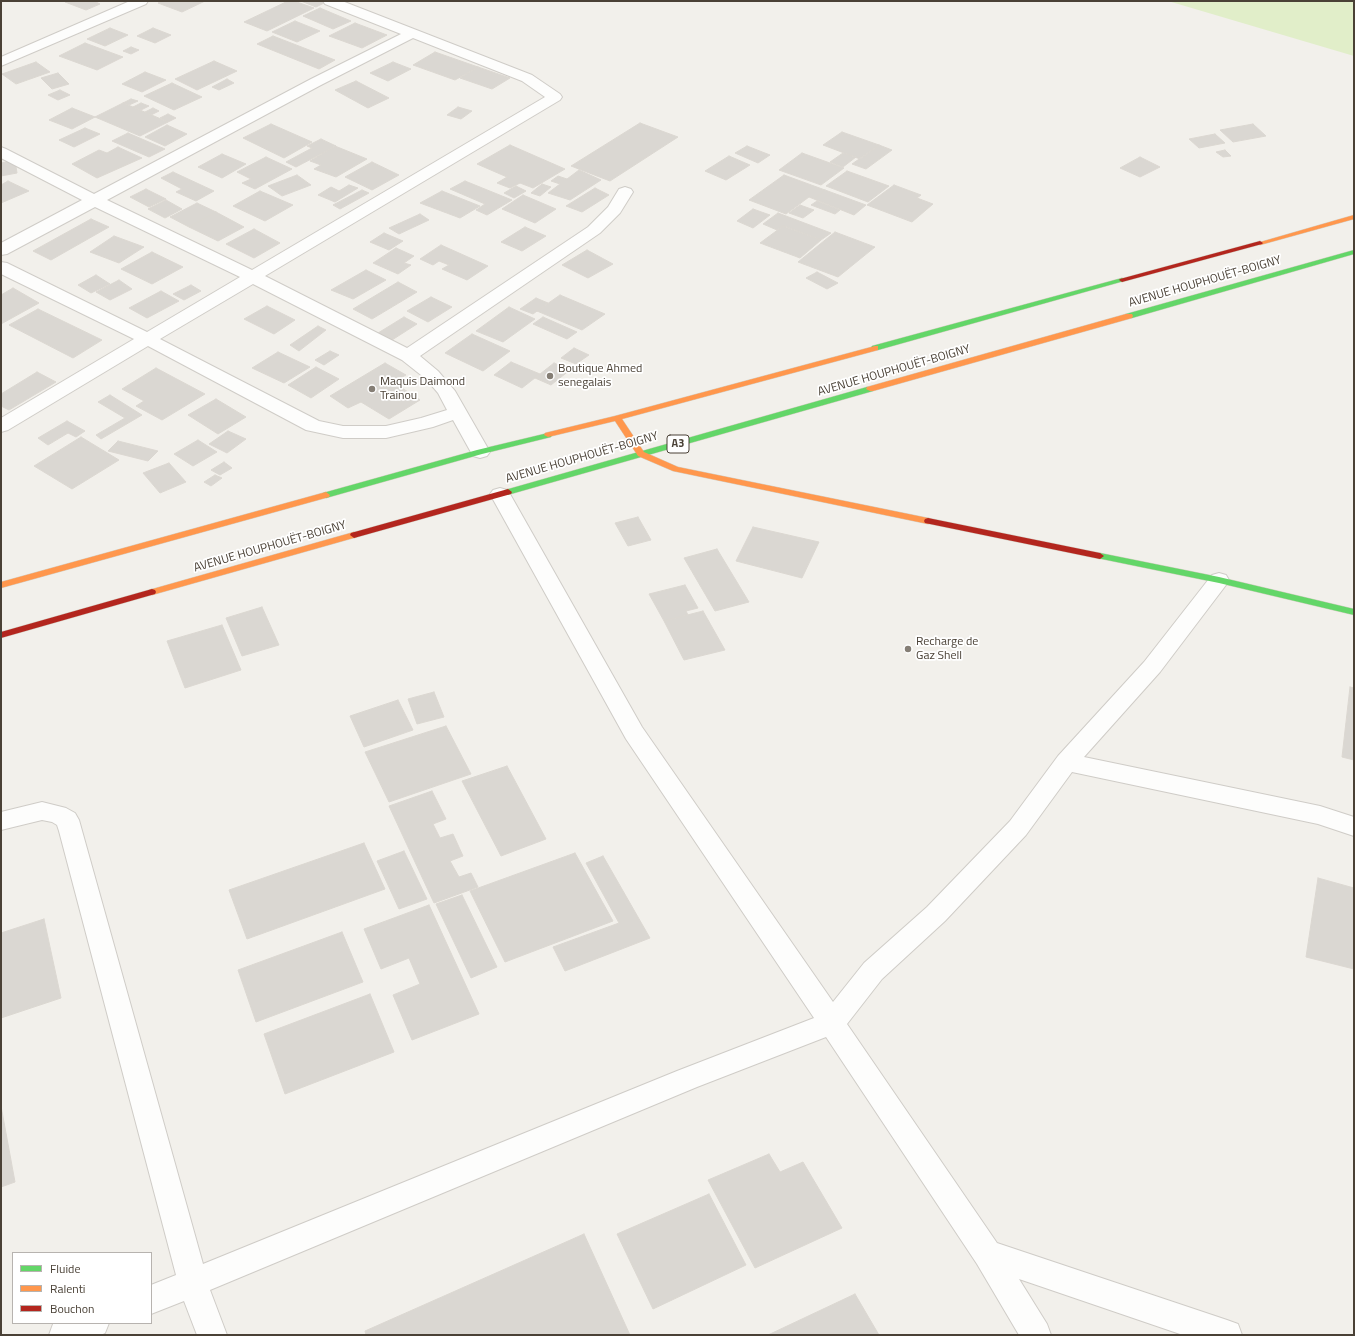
<!DOCTYPE html>
<html>
<head>
<meta charset="utf-8">
<style>
	body { margin:0 }
	#map { position:relative; width:1355px; height:1336px; overflow:hidden; background:#f2f0eb; font-family:"Titillium Web",sans-serif }
	canvas { display:block }
	.frame { position:absolute; inset:0; border:2px solid #4a4136; pointer-events:none }
	.legend { position:absolute; left:12px; top:1252px; width:140px; height:72px; box-sizing:border-box; background:#fff; border:1px solid #b7b3af; margin:0; padding:5px 7px; list-style:none; font-size:12px; color:#4a4136 }
	.legend li { display:flex; align-items:center; gap:8px; height:20px }
	.legend b { width:20px; border:1px solid #b7b3af }
</style>
</head>
<body>
<div id="map">
<canvas width="1355" height="1336"></canvas>
<div class="frame"></div>
<ul class="legend">
<li><b style="height:5px;background:#63d668"></b>Fluide</li>
<li><b style="height:5px;background:#ff974d"></b>Ralenti</li>
<li><b style="height:5px;background:#b3261e"></b>Bouchon</li>
</ul>
</div>
<script>
const c = document.querySelector('canvas').getContext('2d');
c.lineJoin = 'round';
function paint(path, color) {
  c.fillStyle = color;
  c.fill(path, 'evenodd');
}
function shape(rows) {
  const path = new Path2D();
  for (const r of rows) {
    path.moveTo(r[0], r[1]);
    for (let i = 2; i < r.length; i += 2) path.lineTo(r[i], r[i + 1]);
  }
  return path;
}
function stroke(path, color, width, dash) {
  c.strokeStyle = color;
  c.lineWidth = width;
  c.lineCap = dash ? 'butt' : 'round';
  c.setLineDash(dash || []);
  c.stroke(path);
}
function drawText(font, color, halo, rows, align = 'center') {
  c.font = font + ' "Titillium Web",sans-serif';
  c.lineWidth = 3.5;
  c.setLineDash([]);
  c.textBaseline = 'middle';
  c.strokeStyle = halo;
  c.fillStyle = color;
  for (const [text, x, y, turn = 0] of rows) {
    c.save();
    c.translate(x, y);
    c.rotate((+turn || 0) * Math.PI / 180);
    c.textAlign = isNaN(turn) ? turn : align;
    if (halo) c.strokeText(text, 0, 0);
    c.fillText(text, 0, 0);
    c.restore();
  }
}
paint(shape([
	[1168,1,1354,1,1354,56]
]), '#e1eec9');
const building = shape([
	[94,1,100,4,86,10,65,2,94,1],
	[162,1,205,1,182,12,158,3,162,1],
	[288,1,294,1,314,8,267,31,244,22,288,1],
	[301,1,325,1,326,2,316,7,301,1],
	[320,8,351,21,333,29,303,16,320,8],
	[295,21,320,31,297,42,272,32,295,21],
	[355,23,387,35,362,48,329,36,355,23],
	[110,28,128,35,105,46,87,39,110,28],
	[153,28,171,35,155,43,137,36,153,28],
	[273,36,335,60,319,69,257,44,273,36],
	[85,43,123,57,97,70,59,56,85,43],
	[131,47,139,50,131,54,123,51,131,47],
	[435,52,478,67,455,80,413,65,435,52],
	[214,61,237,71,197,90,175,79,214,61],
	[36,62,50,72,16,84,2,74,36,62],
	[393,62,411,69,388,81,370,73,393,62],
	[478,67,510,78,492,89,460,78,478,67],
	[145,72,166,80,142,92,122,84,145,72],
	[58,73,69,84,52,89,41,78,58,73],
	[227,79,234,83,219,90,212,87,227,79],
	[356,81,389,98,368,108,335,90,356,81],
	[172,83,202,97,174,110,144,96,172,83],
	[60,90,70,95,58,100,48,95,60,90],
	[131,99,138,101,129,105,123,103,131,99],
	[123,103,133,107,168,122,140,136,95,117,123,103],
	[141,103,149,106,141,110,133,107,141,103],
	[458,107,472,111,461,119,447,115,458,107],
	[72,108,95,117,72,129,49,120,72,108],
	[153,108,159,111,151,115,145,112,153,108],
	[168,114,176,118,168,122,160,118,168,114],
	[640,123,678,137,610,181,571,166,640,123],
	[271,124,312,142,284,158,243,138,271,124],
	[1253,124,1266,136,1233,142,1220,130,1253,124],
	[167,125,187,134,165,146,145,137,167,125],
	[85,128,100,134,74,147,59,140,85,128],
	[842,132,879,145,860,159,823,145,842,132],
	[128,133,165,149,149,157,112,141,128,133],
	[1215,134,1225,143,1199,148,1189,139,1215,134],
	[321,139,336,146,296,167,286,162,312,148,307,146,321,139],
	[510,145,565,169,533,188,520,183,510,188,497,183,507,177,477,164,510,145],
	[879,145,892,150,866,169,852,164,879,145],
	[335,146,367,159,336,177,314,169,321,165,310,161,335,146],
	[747,146,770,155,758,163,735,153,747,146],
	[118,147,142,158,97,178,72,164,99,150,107,153,118,147],
	[1225,150,1231,156,1223,157,1216,152,1225,150],
	[802,153,844,168,821,185,779,170,802,153],
	[843,153,856,157,843,167,830,162,843,153],
	[222,154,246,164,222,178,198,167,222,154],
	[729,156,750,165,726,180,705,171,729,156],
	[266,157,292,169,255,189,242,183,251,179,237,172,266,157],
	[1140,157,1160,167,1140,177,1120,168,1140,157],
	[15,160,17,173,1,176,1,163,15,160],
	[372,162,399,175,372,190,345,177,372,162],
	[579,170,601,180,570,200,548,193,560,184,551,181,558,176,567,179,579,170],
	[847,171,889,186,868,202,826,186,847,171],
	[173,172,214,191,196,201,176,192,182,189,161,178,173,172],
	[297,175,311,185,282,196,268,186,297,175],
	[784,175,825,190,814,199,809,197,786,214,749,200,784,175],
	[8,181,29,191,1,203,1,185,8,181],
	[465,181,512,200,487,215,476,210,485,204,450,189,465,181],
	[542,184,551,187,540,196,531,193,542,184],
	[349,185,358,188,335,202,318,195,331,187,339,191,349,185],
	[894,185,921,195,917,198,933,204,912,222,867,205,894,185],
	[516,186,526,191,514,198,504,193,516,186],
	[595,188,609,195,582,212,566,206,595,188],
	[146,189,166,199,149,207,130,197,146,189],
	[362,190,369,193,340,209,333,205,362,190],
	[825,190,866,205,854,215,814,199,825,190],
	[260,191,293,205,265,221,233,206,260,191],
	[442,191,480,206,460,218,420,203,442,191],
	[523,195,556,209,535,223,502,209,523,195],
	[166,200,182,209,165,218,148,209,166,200],
	[817,201,840,210,835,214,811,205,817,201],
	[197,203,216,212,189,227,170,217,197,203],
	[800,205,814,210,803,218,789,213,800,205],
	[753,209,770,215,753,228,737,221,753,209],
	[216,212,244,227,218,241,189,227,216,212],
	[778,213,831,233,821,240,783,226,777,230,763,224,778,213],
	[420,214,429,220,399,234,389,228,420,214],
	[91,219,109,227,51,260,33,251,91,219],
	[783,226,787,227,821,240,800,258,760,243,783,226],
	[525,227,546,236,522,251,501,242,525,227],
	[254,229,280,243,254,258,226,244,254,229],
	[835,232,875,247,838,277,798,262,835,232],
	[384,233,403,241,389,250,370,242,384,233],
	[114,236,144,247,119,263,90,252,114,236],
	[441,245,488,266,467,280,442,269,449,265,439,261,433,265,420,259,441,245],
	[396,248,414,256,404,263,411,265,398,274,373,263,396,248],
	[587,250,613,264,588,278,562,265,587,250],
	[152,252,183,267,152,284,121,269,152,252],
	[366,270,386,280,353,299,331,290,366,270],
	[817,272,838,283,827,289,806,278,817,272],
	[96,275,110,284,91,293,78,285,96,275],
	[119,280,132,289,110,300,96,292,119,280],
	[398,282,417,292,372,319,353,309,398,282],
	[191,285,201,291,184,300,173,294,191,285],
	[13,288,39,303,1,324,1,295,13,288],
	[161,291,179,301,147,318,129,308,161,291],
	[560,295,605,314,582,330,537,311,560,295],
	[431,297,452,307,428,322,407,311,431,297],
	[536,298,548,303,533,314,520,309,536,298],
	[267,306,295,320,274,334,244,319,267,306],
	[509,307,535,319,503,342,476,331,509,307],
	[38,309,102,340,73,358,9,325,38,309],
	[404,317,417,324,392,340,378,333,404,317],
	[543,317,577,332,567,339,533,324,543,317],
	[318,326,326,330,299,351,290,345,318,326],
	[472,334,510,351,483,371,445,353,472,334],
	[574,348,589,355,576,364,561,358,574,348],
	[330,351,339,355,324,365,315,360,330,351],
	[278,352,310,367,284,383,252,368,278,352],
	[511,362,540,374,522,388,494,375,511,362],
	[385,363,406,375,393,382,420,400,389,419,361,402,348,408,330,396,385,363],
	[554,363,570,370,551,385,535,378,554,363],
	[316,367,339,379,311,398,288,385,316,367],
	[156,368,205,394,162,420,136,406,144,401,122,389,156,368],
	[37,372,56,382,9,410,1,406,1,394,37,372],
	[110,395,142,415,101,439,96,435,125,418,98,402,110,395],
	[216,399,246,417,218,434,188,415,216,399],
	[67,421,85,431,76,437,68,433,48,445,38,438,67,421],
	[228,431,246,439,227,453,209,444,228,431],
	[81,437,119,460,72,489,34,466,81,437],
	[198,440,217,452,193,466,174,454,198,440],
	[118,441,158,451,148,461,108,451,118,441],
	[224,462,232,468,220,475,211,470,224,462],
	[169,463,186,482,160,493,143,473,169,463],
	[215,475,222,478,211,486,204,482,215,475],
	[638,517,651,540,628,546,615,523,638,517],
	[753,527,819,542,802,578,736,561,753,527],
	[717,549,749,602,715,611,684,558,717,549],
	[685,585,698,608,686,611,688,615,664,621,649,594,685,585],
	[262,607,279,645,242,656,226,618,262,607],
	[703,611,725,650,684,660,664,621,703,611],
	[222,625,241,670,185,688,167,641,222,625],
	[1350,687,1354,688,1354,760,1342,757,1350,687],
	[434,692,444,717,417,724,408,699,434,692],
	[398,700,413,730,364,747,350,716,398,700],
	[446,726,471,774,389,802,365,752,446,726],
	[507,766,546,839,501,856,462,781,507,766],
	[432,791,446,819,433,824,440,838,453,834,463,856,450,861,459,877,471,873,478,887,434,903,389,806,432,791],
	[364,843,385,889,247,939,229,890,364,843],
	[404,851,427,899,399,909,377,861,404,851],
	[575,853,613,921,505,962,470,891,575,853],
	[603,856,650,938,565,971,553,947,619,923,586,863,603,856],
	[1318,878,1354,888,1354,969,1306,957,1318,878],
	[462,895,497,967,471,978,436,904,462,895],
	[429,905,479,1014,412,1040,393,995,420,984,409,958,381,969,364,929,429,905],
	[44,919,61,998,1,1018,1,933,44,919],
	[342,932,363,982,256,1022,238,970,342,932],
	[370,994,394,1052,285,1094,264,1034,370,994],
	[1,1106,15,1182,1,1187,1,1106],
	[769,1154,780,1172,803,1162,842,1228,755,1268,708,1180,769,1154],
	[709,1194,746,1265,653,1309,617,1234,709,1194],
	[584,1234,630,1335,366,1335,365,1331,584,1234],
	[855,1294,879,1335,768,1335,855,1294]
]);
paint(building, '#dad7d2');
stroke(building, '#dbd7d1', 1);
const street = shape([
	[130,1,148,1,146,4,1,66,1,57,130,1],
	[323,1,342,1,532,75,560,94,562,97,560,100,265,276,407,348,588,227,608,207,619,189,625,187,631,189,633,192,620,213,600,233,420,356,438,371,455,391,490,452,487,456,480,458,473,456,453,420,433,427,386,438,343,438,306,430,148,346,8,430,1,432,1,418,134,339,1,274,1,262,7,263,147,332,240,277,95,207,7,254,1,255,1,243,82,200,1,158,1,147,6,149,94,194,311,79,401,34,325,4,323,1],
	[413,38,522,81,545,97,252,270,107,200,321,85,413,38],
	[253,284,402,360,426,379,438,393,447,410,421,418,386,426,343,426,319,421,160,339,253,284],
	[500,488,507,490,510,494,642,727,833,1002,864,963,927,907,1010,821,1058,756,1144,662,1212,575,1219,573,1226,575,1229,580,1226,585,1160,672,1084,757,1320,806,1354,817,1354,836,1318,824,1072,772,1026,835,945,921,882,979,847,1024,997,1243,1227,1320,1238,1324,1242,1335,1183,1335,1019,1279,1047,1324,1051,1335,1019,1335,977,1264,826,1037,697,1087,210,1290,227,1335,197,1335,184,1301,151,1314,151,1285,176,1275,59,831,57,825,52,822,42,820,1,830,1,812,42,802,66,808,75,813,79,820,203,1264,677,1071,814,1018,626,739,490,494,493,490,500,488],
	[57,1323,109,1323,105,1333,101,1335,49,1335,53,1324,57,1323]
]);
const fast = shape([
	[1354,250,1354,254,1132,318,1126,318,1125,316,1126,314,1354,250],
	[1122,278,1125,280,1124,281,878,350,872,350,871,348,872,346,1122,278],
	[867,387,870,387,874,389,873,391,511,494,508,495,504,492,505,490,867,387],
	[548,433,551,433,552,435,551,437,482,454,326,498,322,495,323,493,477,450,548,433],
	[1100,553,1219,577,1354,609,1354,615,1219,583,1097,558,1096,556,1097,554,1100,553]
]);
const slow = shape([
	[1354,215,1354,219,1260,245,1257,243,1354,215],
	[1126,314,1132,314,1133,316,1132,318,873,391,870,391,866,389,867,387,1126,314],
	[875,346,878,346,878,350,622,419,644,452,678,467,928,518,931,519,932,521,931,523,928,524,673,471,638,456,615,421,548,437,544,435,545,433,615,416,875,346],
	[326,492,330,495,329,497,1,588,1,582,326,492],
	[354,532,358,535,357,537,152,595,148,592,149,590,354,532]
]);
const jam = shape([
	[1260,241,1263,243,1262,244,1122,282,1119,280,1120,279,1260,241],
	[508,489,512,492,511,494,354,538,350,535,351,533,508,489],
	[928,518,1100,553,1104,556,1100,559,925,523,924,521,925,519,928,518],
	[152,589,155,590,156,592,155,594,1,638,1,632,152,589]
]);
stroke(street, '#cfccc7', 2);
stroke(fast, '#d4cec3', 1);
stroke(slow, '#d4cec3', 1);
stroke(jam, '#d4cec3', 1);
paint(street, '#fdfdfc');
paint(fast, '#63d668');
paint(slow, '#ff974d');
paint(jam, '#b3261e');
for (const [x, y, r, color] of [
	[550,376,4,"#857e75"],
	[372,389,4,"#857e75"],
	[908,649,4,"#857e75"]
]) {
  const dot = new Path2D();
  dot.arc(x, y, r, 0, 2 * Math.PI);
  c.fillStyle = color;
  c.fill(dot);
  stroke(dot, '#fff', 1.5);
}
for (const [x, y, w] of [
	[678,444,22]
]) {
  const box = new Path2D();
  box.roundRect(x - w / 2, y - 9, w, 18, 3);
  c.fillStyle = '#fff';
  c.fill(box);
  stroke(box, '#4a4136', 1);
}
drawText('bold 11px', '#4a4136', null, [
	["A3",678,444]
]);
drawText('12px', '#4a4136', '#fff', [
	["AVENUE HOUPHOUËT-BOIGNY",1205,282,-16],
	["AVENUE HOUPHOUËT-BOIGNY",894,371,-16],
	["AVENUE HOUPHOUËT-BOIGNY",582,458,-16],
	["AVENUE HOUPHOUËT-BOIGNY",270,547,-16]
]);
drawText('12px', '#4a4136', '#fff', [
	["Boutique Ahmed",558,369],
	["senegalais",558,383],
	["Maquis Daimond",380,382],
	["Trainou",380,396],
	["Recharge de",916,642],
	["Gaz Shell",916,656]
], 'left');
</script>
</body>
</html>
